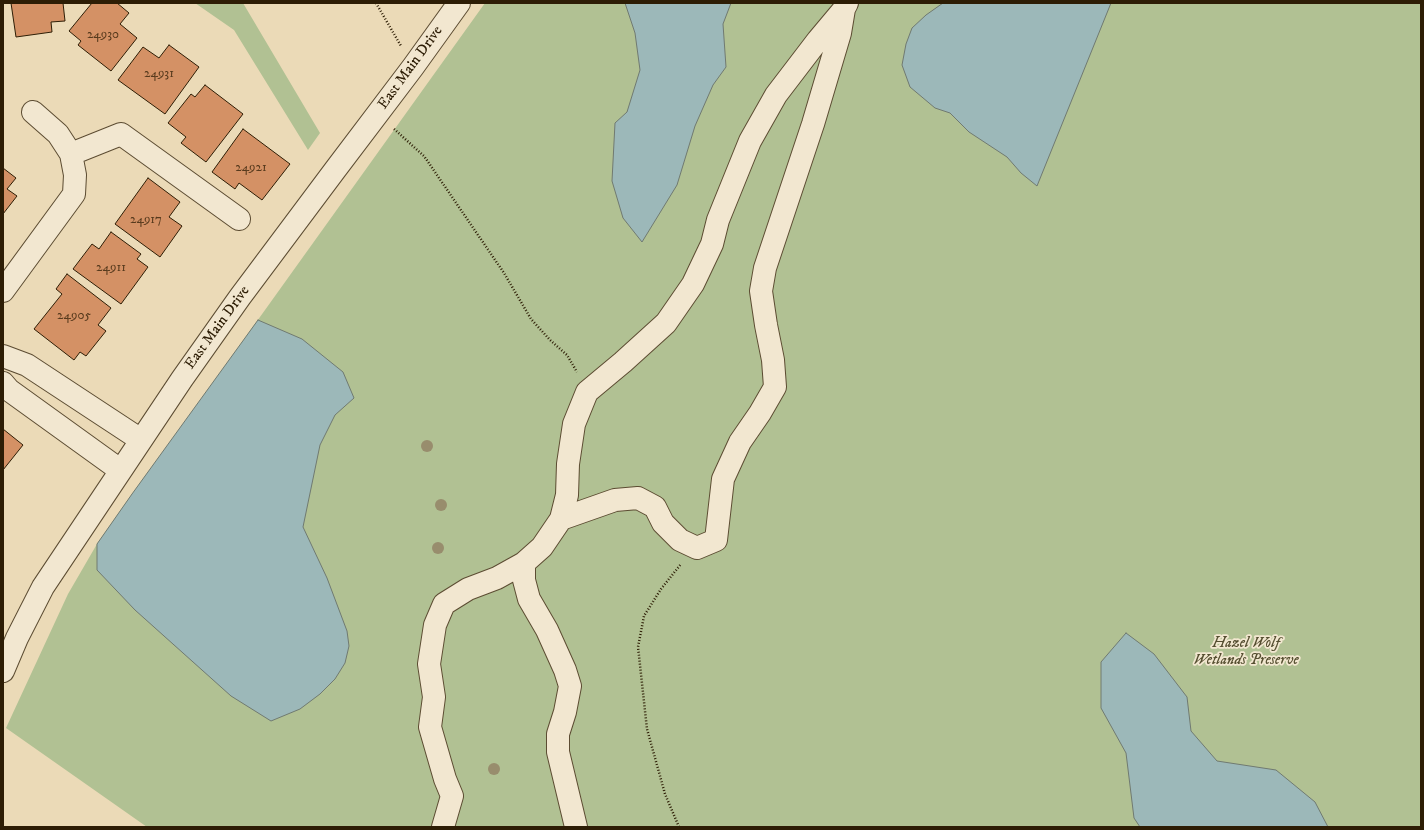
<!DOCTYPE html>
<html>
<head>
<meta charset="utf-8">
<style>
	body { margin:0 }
	#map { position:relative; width:1424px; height:830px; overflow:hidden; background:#ebdab7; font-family:"IM FELL DW Pica",serif }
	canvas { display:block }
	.frame { position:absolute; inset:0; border:4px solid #2d1d05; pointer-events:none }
</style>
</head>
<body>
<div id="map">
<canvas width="1424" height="830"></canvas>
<div class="frame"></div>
</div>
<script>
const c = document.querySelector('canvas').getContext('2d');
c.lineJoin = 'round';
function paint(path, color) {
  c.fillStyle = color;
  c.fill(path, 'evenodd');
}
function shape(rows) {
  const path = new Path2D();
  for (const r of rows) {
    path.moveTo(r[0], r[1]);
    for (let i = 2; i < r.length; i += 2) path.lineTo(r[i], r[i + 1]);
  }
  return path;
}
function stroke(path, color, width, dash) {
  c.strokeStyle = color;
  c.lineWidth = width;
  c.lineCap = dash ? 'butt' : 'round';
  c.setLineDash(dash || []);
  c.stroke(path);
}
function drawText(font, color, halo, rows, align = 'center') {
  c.font = font + ' "IM FELL DW Pica",serif';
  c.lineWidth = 3.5;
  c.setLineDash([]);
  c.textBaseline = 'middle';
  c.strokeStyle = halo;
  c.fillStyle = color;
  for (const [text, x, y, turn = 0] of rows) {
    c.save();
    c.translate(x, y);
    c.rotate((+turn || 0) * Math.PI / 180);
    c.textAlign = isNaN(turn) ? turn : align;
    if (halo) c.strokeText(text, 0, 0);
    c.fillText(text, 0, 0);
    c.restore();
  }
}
paint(shape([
	[195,3,243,3,320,133,308,150,234,30],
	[485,3,1421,3,1421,827,147,827,6,728,68,594,97,544,132,494,184,423]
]), '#b1c193');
const water = shape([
	[625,3,731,3,723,24,726,67,713,85,695,126,677,185,642,242,623,218,612,181,615,123,627,112,640,70,635,33,625,3],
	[943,3,1111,3,1037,186,1021,173,1007,157,969,132,950,113,935,108,910,87,902,65,906,44,912,28,926,15,943,3],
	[258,320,302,339,343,372,354,398,335,415,320,445,303,527,327,578,347,631,349,646,345,663,335,679,320,694,300,709,271,721,231,696,135,610,97,570,97,544,132,494,258,320],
	[1126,633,1154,654,1187,697,1191,731,1217,761,1276,770,1315,802,1328,827,1140,827,1134,818,1126,753,1101,708,1101,662,1126,633]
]);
paint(water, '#9cb8b9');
stroke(water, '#707a71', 1);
const building = shape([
	[11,3,63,3,65,21,51,22,52,32,16,37,11,3],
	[92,3,117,3,129,13,120,24,137,38,111,71,78,45,81,41,69,31,92,3],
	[169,45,199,67,165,114,118,80,143,47,159,58,169,45],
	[205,85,243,114,206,162,181,143,186,137,168,123,191,94,195,97,205,85],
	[243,129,290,164,262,200,239,183,235,189,212,172,243,129],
	[3,168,16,178,7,189,17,196,3,214,3,168],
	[148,178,180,202,169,217,182,226,160,257,115,224,148,178],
	[111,232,141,254,137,259,148,267,121,304,73,269,92,244,99,249,111,232],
	[67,274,111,308,98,325,106,331,86,356,80,352,74,360,34,329,62,294,56,289,67,274],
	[3,429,23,445,3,470,3,429]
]);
paint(building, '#d49165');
stroke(building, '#2d1d05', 1);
const minor = shape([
	[844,9,818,40,776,95,750,141,718,220,712,244,693,284,666,323,623,362,587,392,574,424,568,464,567,495,561,519,615,500,638,498,655,507,663,523,680,540,697,548,716,540,723,479,740,442,760,413,775,387,773,360,766,325,761,291,765,268,813,124,840,33,844,9,847,3],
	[71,154,121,134,239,219],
	[3,291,74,194,75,175,71,154,58,134,33,112],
	[3,356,27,365,141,440],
	[3,383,9,390,120,470],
	[524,563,524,580,529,599,547,630,565,670,570,686,565,712,558,734,558,752,576,827],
	[3,671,17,638,43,587,182,379,240,297,335,170,413,67,459,3],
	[443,827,452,796,445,779,430,727,434,697,429,664,435,625,444,604,468,589,497,578,524,563,542,547,561,519]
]);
stroke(minor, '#5c4c32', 24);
stroke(shape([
	[376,3,401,46],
	[394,129,424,156,504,273,531,319,550,340,567,355,577,372],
	[679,827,665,794,647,729,638,647,644,616,661,589,681,564]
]), '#2d1d05', 2.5, [1, 2]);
stroke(minor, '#f2e7d0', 22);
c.fillStyle = '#988d6d';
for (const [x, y] of [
	[427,446],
	[441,505],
	[438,548],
	[494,769]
]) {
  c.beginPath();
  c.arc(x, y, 6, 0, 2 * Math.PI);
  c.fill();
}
drawText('13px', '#573a1d', null, [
	["24930",103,35],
	["24931",159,74],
	["24921",251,168],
	["24917",146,220],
	["24911",111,268],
	["24905",74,316]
]);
drawText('15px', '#2d1d05', '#f2e7d0', [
	["East Main Drive",411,68,-54],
	["East Main Drive",218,328,-54]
]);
drawText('italic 15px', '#554e30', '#f2e7d0', [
	["Hazel Wolf",1246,644],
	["Wetlands Preserve",1246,661]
]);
</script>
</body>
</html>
